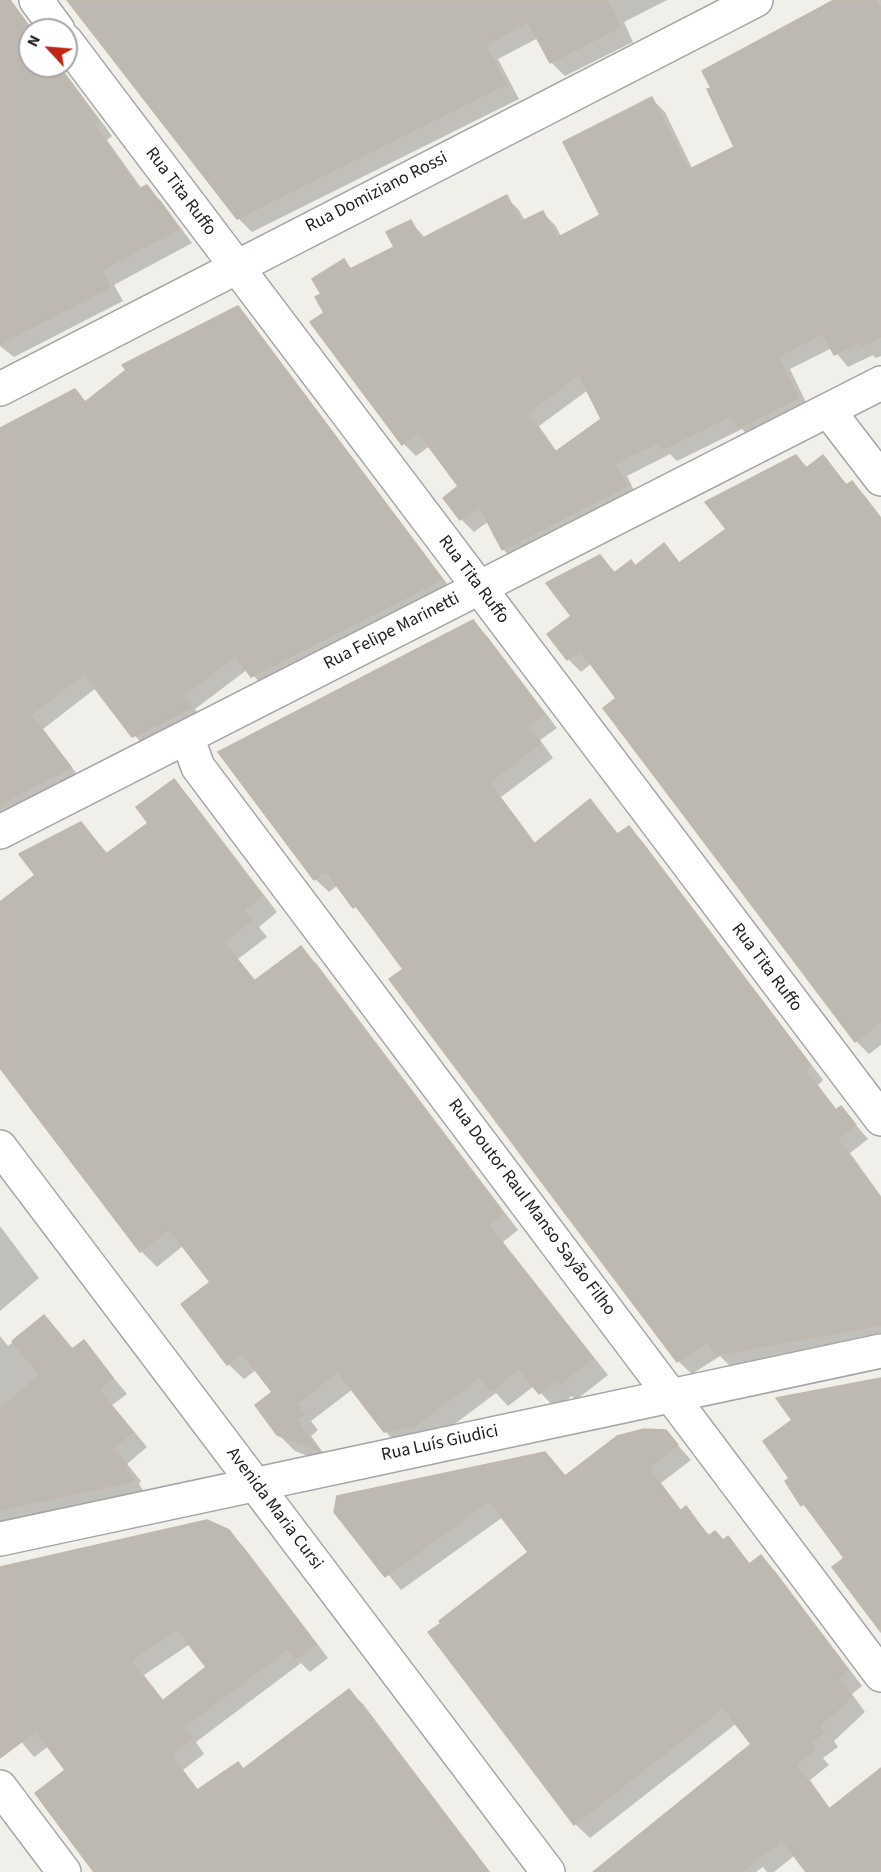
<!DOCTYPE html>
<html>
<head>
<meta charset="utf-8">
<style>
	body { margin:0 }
	#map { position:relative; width:881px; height:1872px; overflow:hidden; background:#f1efe9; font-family:"Source Sans 3",sans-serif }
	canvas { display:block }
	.north { position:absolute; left:18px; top:18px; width:60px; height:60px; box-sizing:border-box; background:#fff; border:2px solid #a6a6a6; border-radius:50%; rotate:296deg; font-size:16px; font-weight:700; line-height:24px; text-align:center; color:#212121 }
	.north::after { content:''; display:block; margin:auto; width:21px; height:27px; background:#c02612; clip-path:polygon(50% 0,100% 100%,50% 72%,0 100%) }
</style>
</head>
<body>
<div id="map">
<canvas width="881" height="1872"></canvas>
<div class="north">N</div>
</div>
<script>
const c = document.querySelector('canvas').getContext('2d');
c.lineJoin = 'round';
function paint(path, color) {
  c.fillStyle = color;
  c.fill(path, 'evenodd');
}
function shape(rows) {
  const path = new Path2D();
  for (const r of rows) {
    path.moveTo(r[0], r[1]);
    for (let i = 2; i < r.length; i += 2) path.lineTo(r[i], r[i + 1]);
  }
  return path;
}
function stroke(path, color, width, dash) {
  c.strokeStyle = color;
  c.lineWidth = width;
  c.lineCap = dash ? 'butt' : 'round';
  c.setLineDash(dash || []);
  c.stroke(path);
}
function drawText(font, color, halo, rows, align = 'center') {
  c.font = font + ' "Source Sans 3",sans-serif';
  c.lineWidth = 5;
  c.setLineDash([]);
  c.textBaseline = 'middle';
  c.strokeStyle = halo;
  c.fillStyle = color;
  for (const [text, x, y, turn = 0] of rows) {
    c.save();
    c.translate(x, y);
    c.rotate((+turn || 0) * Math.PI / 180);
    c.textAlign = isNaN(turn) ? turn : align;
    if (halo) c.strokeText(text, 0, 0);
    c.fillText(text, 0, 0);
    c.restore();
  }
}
paint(shape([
	[0,0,11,0,33,30,30,30,30,66,60,66,112,136,107,140,142,189,147,187,161,201,192,243,114,285,123,301,14,357,0,346],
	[70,0,667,0,624,22,633,42,565,76,551,62,538,38,498,59,519,99,252,232,238,218],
	[842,0,881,0,881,356,876,358,873,355,848,367,832,348,790,369,810,411,752,440,742,429,677,461,670,454,627,476,638,499,516,562,503,549,489,521,474,532,461,519,461,487,430,446,416,456,404,444,326,314,323,294,344,261,353,270,396,247,410,221,425,238,506,197,519,210,525,221,542,212,555,225,562,238,602,215,652,99,665,112,693,170,736,147],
	[588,390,603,420,557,452,539,426],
	[237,308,250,321,454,593,265,689,248,669,195,709,203,721,146,749,96,688,43,729,82,781,0,823,0,430,75,391,86,403],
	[796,456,808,468,823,457,848,486,852,483,865,496,881,517,881,1045,869,1054,856,1041,605,708,618,699,592,663,581,672,568,659,573,616,600,556,616,573,635,567,664,545,681,564,728,529],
	[473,622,487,636,557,728,540,740,553,758,501,797,536,844,589,801,619,835,629,828,642,841,823,1080,818,1085,837,1110,841,1108,868,1139,850,1153,881,1196,881,1340,732,1368,720,1356,692,1374,678,1361,405,969,338,885,329,892,315,879],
	[173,781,189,797,277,912,259,927,267,937,238,959,256,981,300,948,316,963,518,1230,503,1242,608,1375,576,1400,572,1396,556,1409,534,1386,508,1406,496,1393,432,1441,401,1448,385,1431,353,1389,311,1421,318,1430,311,1436,332,1465,295,1451,278,1434,274,1392,257,1369,244,1379,228,1364,212,1282,184,1245,157,1267,141,1251,0,1065,0,903,37,875,81,823,108,854,150,824],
	[0,1226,39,1278,0,1311],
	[44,1317,74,1350,84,1342,127,1394,112,1405,147,1447,127,1464,141,1481,139,1484,147,1496,0,1528,0,1336,8,1346],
	[666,1432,691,1460,661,1483,682,1511,686,1508,710,1536,724,1541,727,1538,751,1565,761,1557,775,1571,862,1686,852,1694,865,1712,834,1741,838,1747,823,1758,829,1765,810,1780,831,1810,881,1770,881,1872,808,1872,795,1855,774,1872,767,1872,763,1867,756,1872,611,1872,753,1744,737,1723,590,1838,575,1824,430,1633,530,1552,503,1517,401,1590,336,1511,545,1453,566,1477],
	[228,1531,243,1546,328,1658,310,1672,301,1663,196,1742,204,1754,183,1770,199,1791,243,1770,349,1691,363,1704,490,1872,96,1872,67,1771,49,1746,34,1757,0,1716,0,1568],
	[190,1644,208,1667,164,1701,144,1675]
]), '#0003');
const building = shape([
	[0,0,9,0,31,30,30,66,58,66,99,121,94,125,139,189,147,185,179,229,101,270,110,287,0,344,0,0],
	[67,0,607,0,620,27,550,63,528,22,485,45,506,84,237,219,67,0],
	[834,0,875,0,881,9,881,337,862,346,860,342,834,355,823,333,778,356,798,398,738,428,731,416,663,449,659,442,615,463,627,486,502,550,479,506,460,520,443,498,458,486,418,432,402,445,310,322,324,313,315,297,321,294,312,279,344,259,350,269,394,247,386,232,411,220,421,239,507,195,520,222,543,211,557,238,600,215,563,142,652,97,688,170,734,147,707,89,711,88,702,71,834,0],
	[579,375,601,419,555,452,527,413,579,375],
	[238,306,442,579,251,677,236,656,183,696,192,707,132,737,84,674,31,715,71,767,0,804,0,428,75,389,85,402,126,370,122,365,238,306],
	[796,455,806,468,823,455,846,485,852,481,881,519,881,1022,855,1042,603,708,616,698,580,650,567,660,547,634,571,616,546,583,600,555,614,573,631,560,635,566,664,543,679,563,726,529,705,502,796,455],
	[473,620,544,714,527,726,541,743,489,783,534,844,590,799,617,834,629,826,811,1066,805,1070,835,1110,841,1106,856,1125,837,1138,881,1199,881,1325,716,1355,707,1342,677,1362,389,979,403,969,356,906,353,908,326,871,314,880,218,752,473,620],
	[174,779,262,896,244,910,252,920,224,942,254,981,301,946,430,1117,503,1213,488,1225,593,1358,559,1385,555,1380,539,1394,519,1369,491,1391,480,1377,415,1426,384,1432,338,1372,296,1404,304,1414,296,1420,320,1451,277,1435,255,1405,272,1392,242,1353,227,1365,181,1304,210,1282,169,1229,140,1252,0,1068,0,902,35,875,19,854,81,822,106,854,148,823,136,807,174,779],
	[44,1315,72,1349,84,1340,113,1378,99,1390,133,1432,113,1448,127,1465,125,1468,134,1481,0,1510,0,1409,40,1375,12,1341,44,1315],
	[881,1378,881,1632,832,1567,844,1558,804,1504,801,1506,785,1481,789,1478,763,1441,792,1420,776,1398,881,1378],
	[644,1429,666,1430,678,1445,648,1468,680,1511,686,1506,708,1536,715,1531,723,1540,728,1536,749,1564,761,1555,848,1670,838,1679,852,1697,820,1726,824,1732,810,1743,815,1750,796,1765,829,1809,881,1768,881,1872,806,1872,782,1840,741,1872,593,1872,751,1744,723,1708,574,1825,428,1632,441,1623,439,1621,528,1552,489,1501,385,1577,334,1512,337,1496,545,1452,565,1476,617,1436,644,1429],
	[207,1520,229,1530,316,1644,296,1659,288,1649,183,1728,192,1739,171,1755,197,1790,238,1762,243,1769,349,1689,489,1872,94,1872,35,1793,65,1770,36,1731,0,1758,0,1567,207,1520],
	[177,1629,206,1667,162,1701,131,1661,177,1629]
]);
paint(building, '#beb8b2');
stroke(building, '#c1b8ac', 1.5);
const minor = shape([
	[36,0,58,30],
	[66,41,881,1119],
	[0,389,756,0],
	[828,410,881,479],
	[187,737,198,767,881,1675],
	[0,832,881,383],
	[0,1147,548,1872],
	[0,1539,881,1351],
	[0,1787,64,1872]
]);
stroke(minor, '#a5a5a5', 36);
stroke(minor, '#fff', 33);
drawText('18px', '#212121', '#fff', [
	["Rua Tita Ruffo",180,192,53],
	["Rua Domiziano Rossi",377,193,-27],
	["Rua Tita Ruffo",473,580,53],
	["Rua Felipe Marinetti",392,632,-27],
	["Rua Tita Ruffo",766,968,53],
	["Rua Doutor Raul Manso Sayão Filho",531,1208,53],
	["Rua Luís Giudici",440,1444,-12],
	["Avenida Maria Cursi",274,1509,53]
]);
</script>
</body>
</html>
